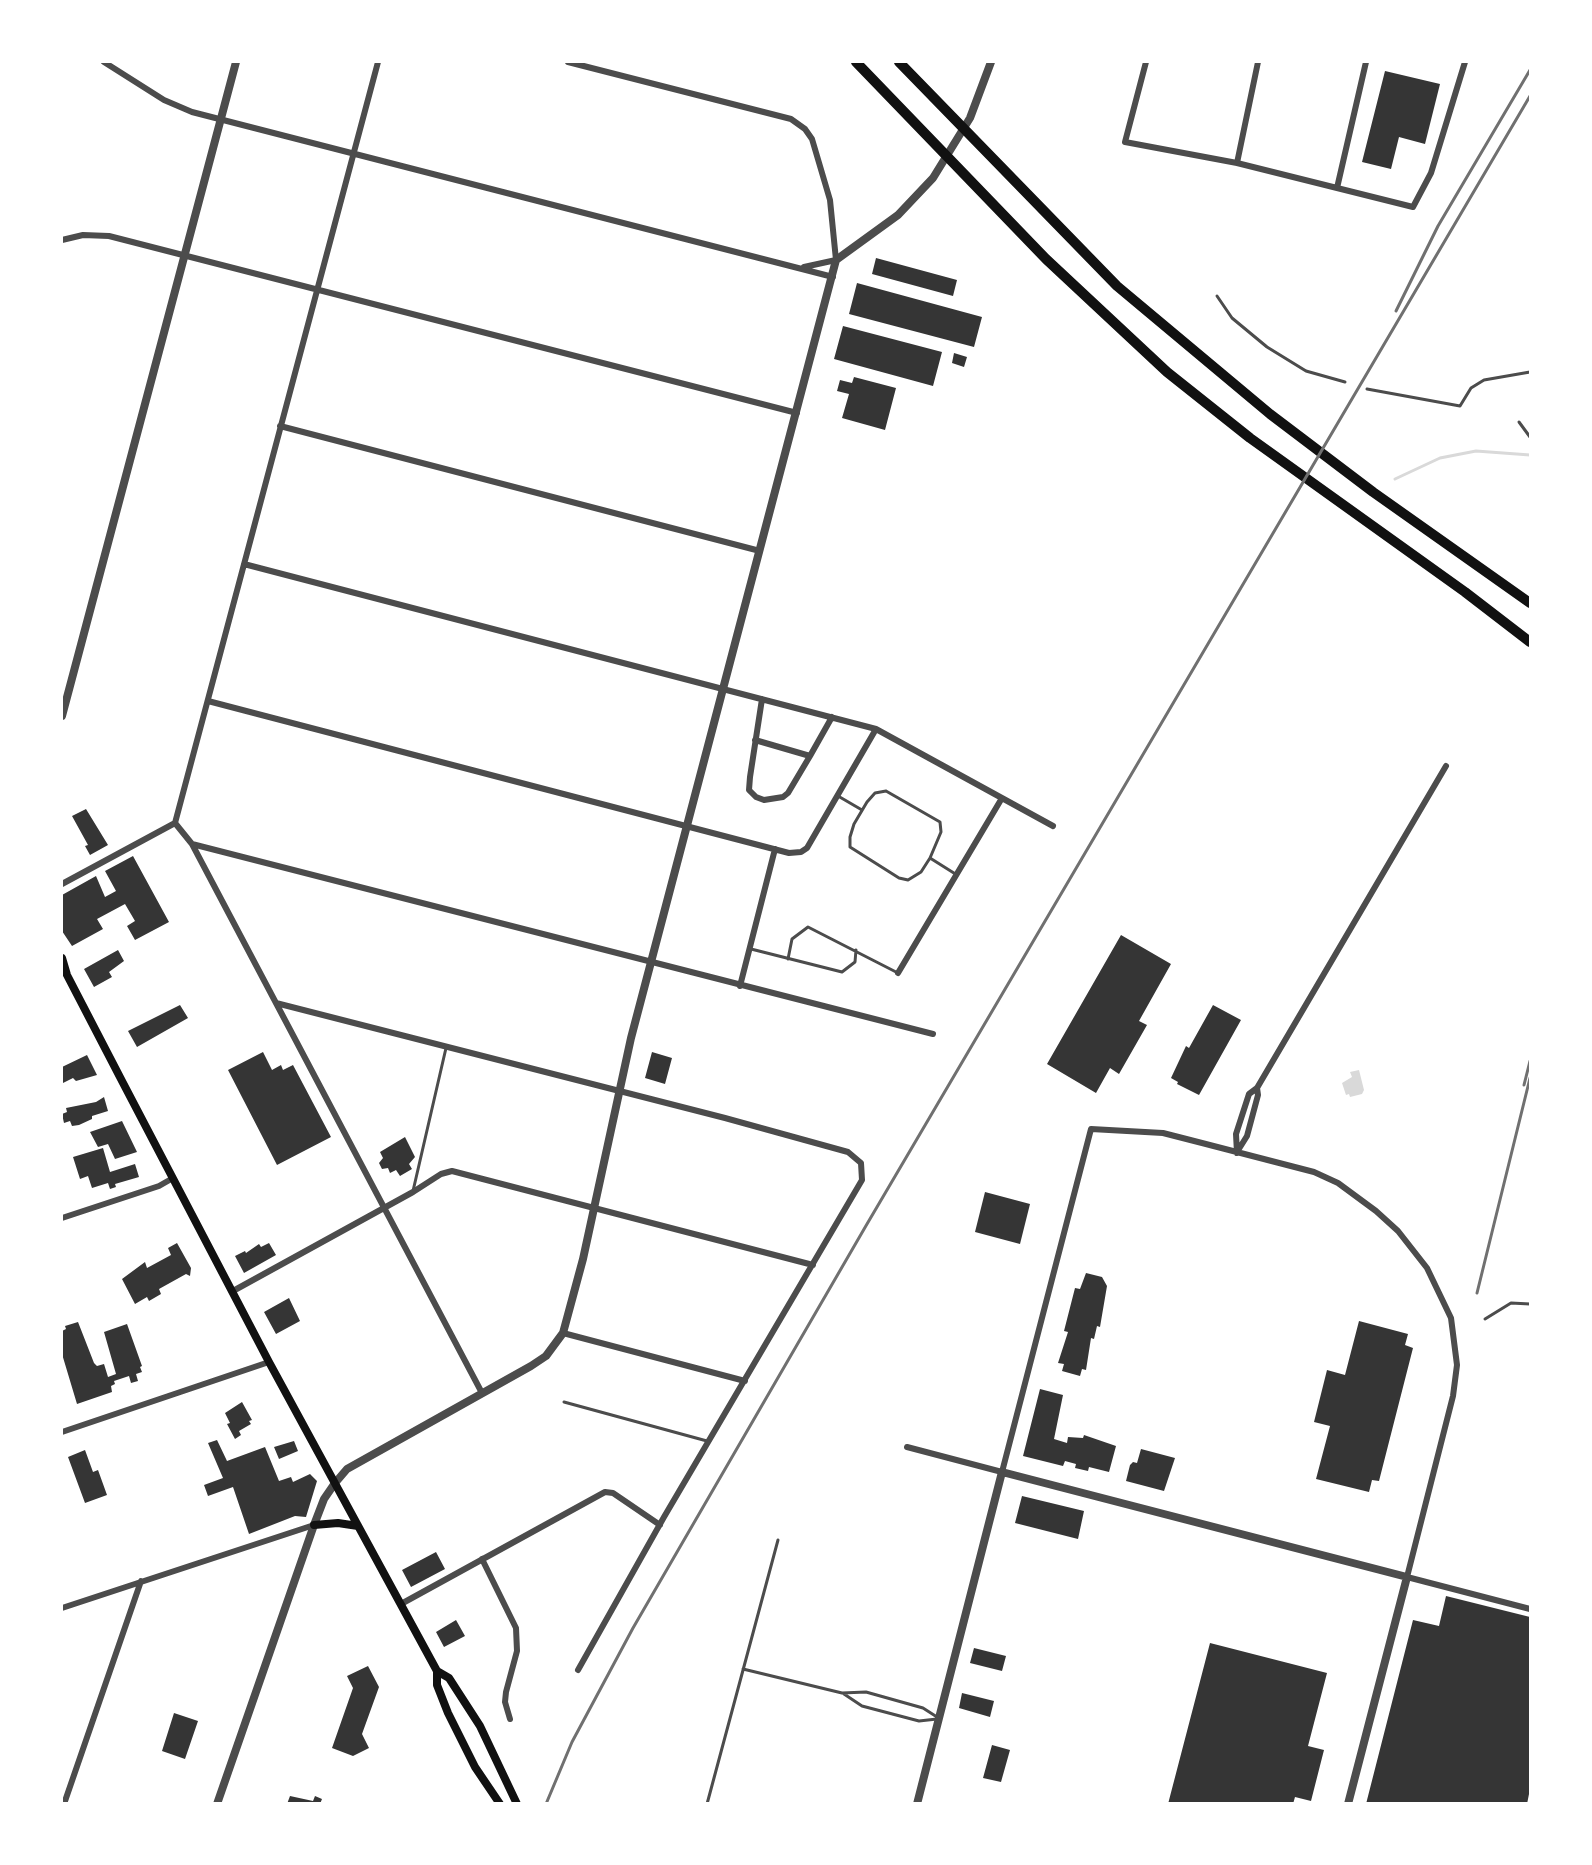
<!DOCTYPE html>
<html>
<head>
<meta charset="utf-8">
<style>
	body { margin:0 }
	#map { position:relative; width:1592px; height:1865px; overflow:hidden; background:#fff; font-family:"Public Sans",sans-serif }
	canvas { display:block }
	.frame { position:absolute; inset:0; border:63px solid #fff; pointer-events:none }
</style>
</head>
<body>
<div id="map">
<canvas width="1592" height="1865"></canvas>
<div class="frame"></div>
</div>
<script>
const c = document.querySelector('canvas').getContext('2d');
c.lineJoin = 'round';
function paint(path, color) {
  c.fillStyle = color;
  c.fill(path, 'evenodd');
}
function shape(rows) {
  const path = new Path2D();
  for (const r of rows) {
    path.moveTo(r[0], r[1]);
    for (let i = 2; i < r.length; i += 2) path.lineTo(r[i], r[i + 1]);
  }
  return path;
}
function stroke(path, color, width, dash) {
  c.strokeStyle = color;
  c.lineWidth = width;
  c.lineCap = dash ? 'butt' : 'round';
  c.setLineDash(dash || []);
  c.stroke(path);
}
paint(shape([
	[1359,1070,1364,1090,1362,1094,1350,1097,1349,1094,1346,1095,1342,1083,1352,1077,1350,1072]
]), '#d9d9d9');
stroke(shape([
	[1395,479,1440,458,1476,451,1530,455]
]), '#d9d9d9', 3);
paint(shape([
	[1385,71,1440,84,1425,144,1399,137,1391,169,1362,162],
	[876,258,957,280,953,296,872,274],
	[857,283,982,317,974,347,849,314],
	[843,326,942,352,933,386,834,359],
	[954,353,967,357,964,367,952,363],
	[854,377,896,388,885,430,842,418,849,394,837,391,840,380,852,383],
	[86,809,108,845,90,855,85,846,88,845,72,816],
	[133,856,169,922,135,940,127,926,135,921,125,904,97,919,103,929,72,946,62,931,62,895,96,876,105,897,116,891,105,871],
	[1121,935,1171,964,1139,1021,1147,1025,1119,1074,1110,1068,1096,1093,1047,1064],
	[118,950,124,961,109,972,112,977,94,987,84,969],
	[180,1005,188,1018,137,1047,128,1031],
	[1213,1005,1241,1020,1199,1095,1177,1084,1178,1082,1171,1078,1186,1046,1189,1048],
	[263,1052,272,1070,281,1065,283,1070,293,1065,331,1137,277,1165,228,1070],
	[652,1052,672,1058,665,1084,645,1078],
	[87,1055,97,1075,76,1081,73,1078,63,1083,62,1067],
	[104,1097,108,1111,92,1116,92,1119,79,1125,72,1126,70,1121,64,1123,62,1114,67,1112,66,1108,96,1102],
	[122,1121,137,1152,115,1159,108,1144,98,1147,90,1132],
	[405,1137,415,1157,409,1164,412,1169,400,1176,396,1170,390,1173,388,1168,382,1169,379,1163,383,1158,380,1152],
	[103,1148,110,1172,135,1164,139,1177,115,1184,116,1187,110,1189,108,1183,92,1188,88,1176,80,1179,73,1157],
	[985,1192,1030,1204,1020,1244,975,1232],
	[177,1243,191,1268,190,1276,186,1274,159,1289,161,1294,149,1301,147,1297,135,1304,122,1279,145,1262,147,1268,171,1255,168,1248],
	[269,1243,276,1255,244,1273,235,1256,245,1251,246,1253,259,1244,261,1247],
	[1086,1273,1102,1277,1107,1286,1100,1327,1097,1326,1094,1339,1091,1338,1086,1370,1082,1369,1080,1376,1062,1371,1064,1364,1058,1363,1068,1332,1064,1331,1075,1288,1080,1289],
	[289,1298,300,1321,276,1334,264,1312],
	[1359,1321,1408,1334,1405,1345,1413,1348,1379,1481,1372,1480,1369,1492,1316,1479,1330,1426,1314,1422,1327,1370,1345,1375],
	[78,1322,94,1363,97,1366,104,1364,108,1377,116,1374,104,1332,127,1324,142,1366,140,1367,142,1372,136,1374,138,1381,131,1383,129,1376,114,1381,115,1384,111,1386,112,1392,77,1404,62,1354,62,1331,66,1329,65,1326],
	[1040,1389,1063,1395,1054,1439,1067,1443,1068,1437,1083,1438,1084,1435,1116,1446,1109,1472,1089,1467,1088,1471,1075,1468,1076,1464,1065,1461,1063,1466,1023,1456],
	[242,1402,252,1420,249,1421,251,1424,239,1431,241,1435,235,1439,227,1424,230,1423,225,1413],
	[217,1440,227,1461,265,1447,279,1481,291,1477,293,1482,310,1474,317,1481,306,1517,295,1516,249,1534,233,1487,208,1496,204,1485,223,1478,208,1443],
	[294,1441,298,1451,279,1459,274,1447],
	[1141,1449,1175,1458,1164,1491,1126,1481,1130,1465,1133,1462,1137,1463],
	[85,1450,93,1472,98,1470,107,1495,85,1503,68,1457],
	[1022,1496,1084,1511,1078,1539,1015,1523],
	[436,1552,445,1569,411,1587,402,1570],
	[1446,1596,1530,1617,1530,1789,1527,1804,1366,1804,1413,1620,1439,1626],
	[456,1620,465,1636,444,1647,436,1632],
	[1210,1643,1327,1673,1308,1746,1324,1750,1311,1801,1295,1797,1293,1804,1168,1804],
	[974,1648,1006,1656,1002,1671,970,1663],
	[368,1666,379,1687,362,1734,369,1748,353,1756,332,1748,353,1688,347,1676],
	[962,1693,994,1701,990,1717,959,1708],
	[174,1713,198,1721,185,1759,162,1751],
	[992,1745,1010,1750,1001,1782,983,1778],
	[290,1796,313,1801,315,1796,322,1799,320,1804,287,1804]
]), '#353535');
stroke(shape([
	[1217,296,1232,318,1267,347,1306,371,1345,382],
	[1367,389,1460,406,1471,388,1484,380,1530,372],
	[1519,422,1530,437],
	[886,791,940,822,941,832,930,858,921,872,908,880,899,878,850,847,850,837,854,824,867,802,875,793,886,791],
	[838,796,862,810],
	[930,858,957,875],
	[751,949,842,972,855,962,856,950],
	[788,959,792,939,808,927,898,973],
	[413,1191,446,1048],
	[1485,1319,1511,1303,1530,1304],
	[564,1402,707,1441],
	[743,1669,842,1693,866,1692,923,1708,937,1717],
	[844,1694,862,1706,919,1721,937,1719],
	[707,1804,778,1540]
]), '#4c4c4c', 3);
stroke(shape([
	[104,62,164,100,192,112,833,277],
	[568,62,791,119,805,129,812,139,830,200,836,260,804,267],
	[1146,62,1125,142,1237,163,1413,207,1431,173,1465,62],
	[1237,163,1258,62],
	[1337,188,1366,62],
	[62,240,83,235,109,236,797,413],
	[280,426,760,551],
	[244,564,876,729,1053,826],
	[208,701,789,853,801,852,807,848,876,729],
	[755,740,810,756,788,793,783,797,764,800,756,797,749,790,750,777,762,699],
	[810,756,832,717],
	[175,823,378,62],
	[175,823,192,844,482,1393],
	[192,844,933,1034],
	[62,884,175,823],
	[898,973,1002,798],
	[740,986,775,849],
	[276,1003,725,1118,848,1152,861,1163,862,1180,664,1517,578,1670],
	[1237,1152,1247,1136,1258,1095,1257,1088],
	[1237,1153,1236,1134,1249,1094,1257,1088,1446,766],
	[62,1218,159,1186,173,1178],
	[233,1291,413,1192,441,1174,452,1171,813,1265],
	[563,1333,745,1381],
	[62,1432,269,1362],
	[907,1447,1002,1472,1091,1129,1163,1133,1202,1143,1314,1172,1338,1183,1376,1211,1398,1231,1427,1268,1451,1318,1457,1365,1453,1396,1407,1577,1530,1609],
	[482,1559,516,1628,517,1651,506,1692,505,1702,510,1719],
	[401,1604,605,1492,613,1493,660,1525],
	[62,1608,314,1525],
	[64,1804,141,1581]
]), '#4c4c4c', 6);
stroke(shape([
	[62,716,236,62],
	[217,1804,314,1525,324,1499,335,1483,347,1469,531,1366,546,1356,563,1333,583,1259,631,1038,836,260,898,215,933,178,970,118,991,62],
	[917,1804,1002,1472,1407,1577,1348,1804]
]), '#4c4c4c', 8);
stroke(shape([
	[62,958,67,975,122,1081,269,1362,437,1671,437,1685,448,1713,475,1767,500,1804],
	[314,1525,338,1523,358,1526],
	[437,1671,449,1678,480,1726,517,1804]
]), '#111', 8);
stroke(shape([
	[856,62,1046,259,1167,372,1250,438,1465,592,1530,642],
	[899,62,1117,286,1270,414,1373,492,1530,603]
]), '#111', 10);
stroke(shape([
	[1396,311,1438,226,1530,70],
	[1524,1085,1530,1061],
	[1477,1293,1530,1078],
	[546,1804,572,1742,633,1628,867,1224,1530,96]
]), '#707070', 3);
</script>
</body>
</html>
